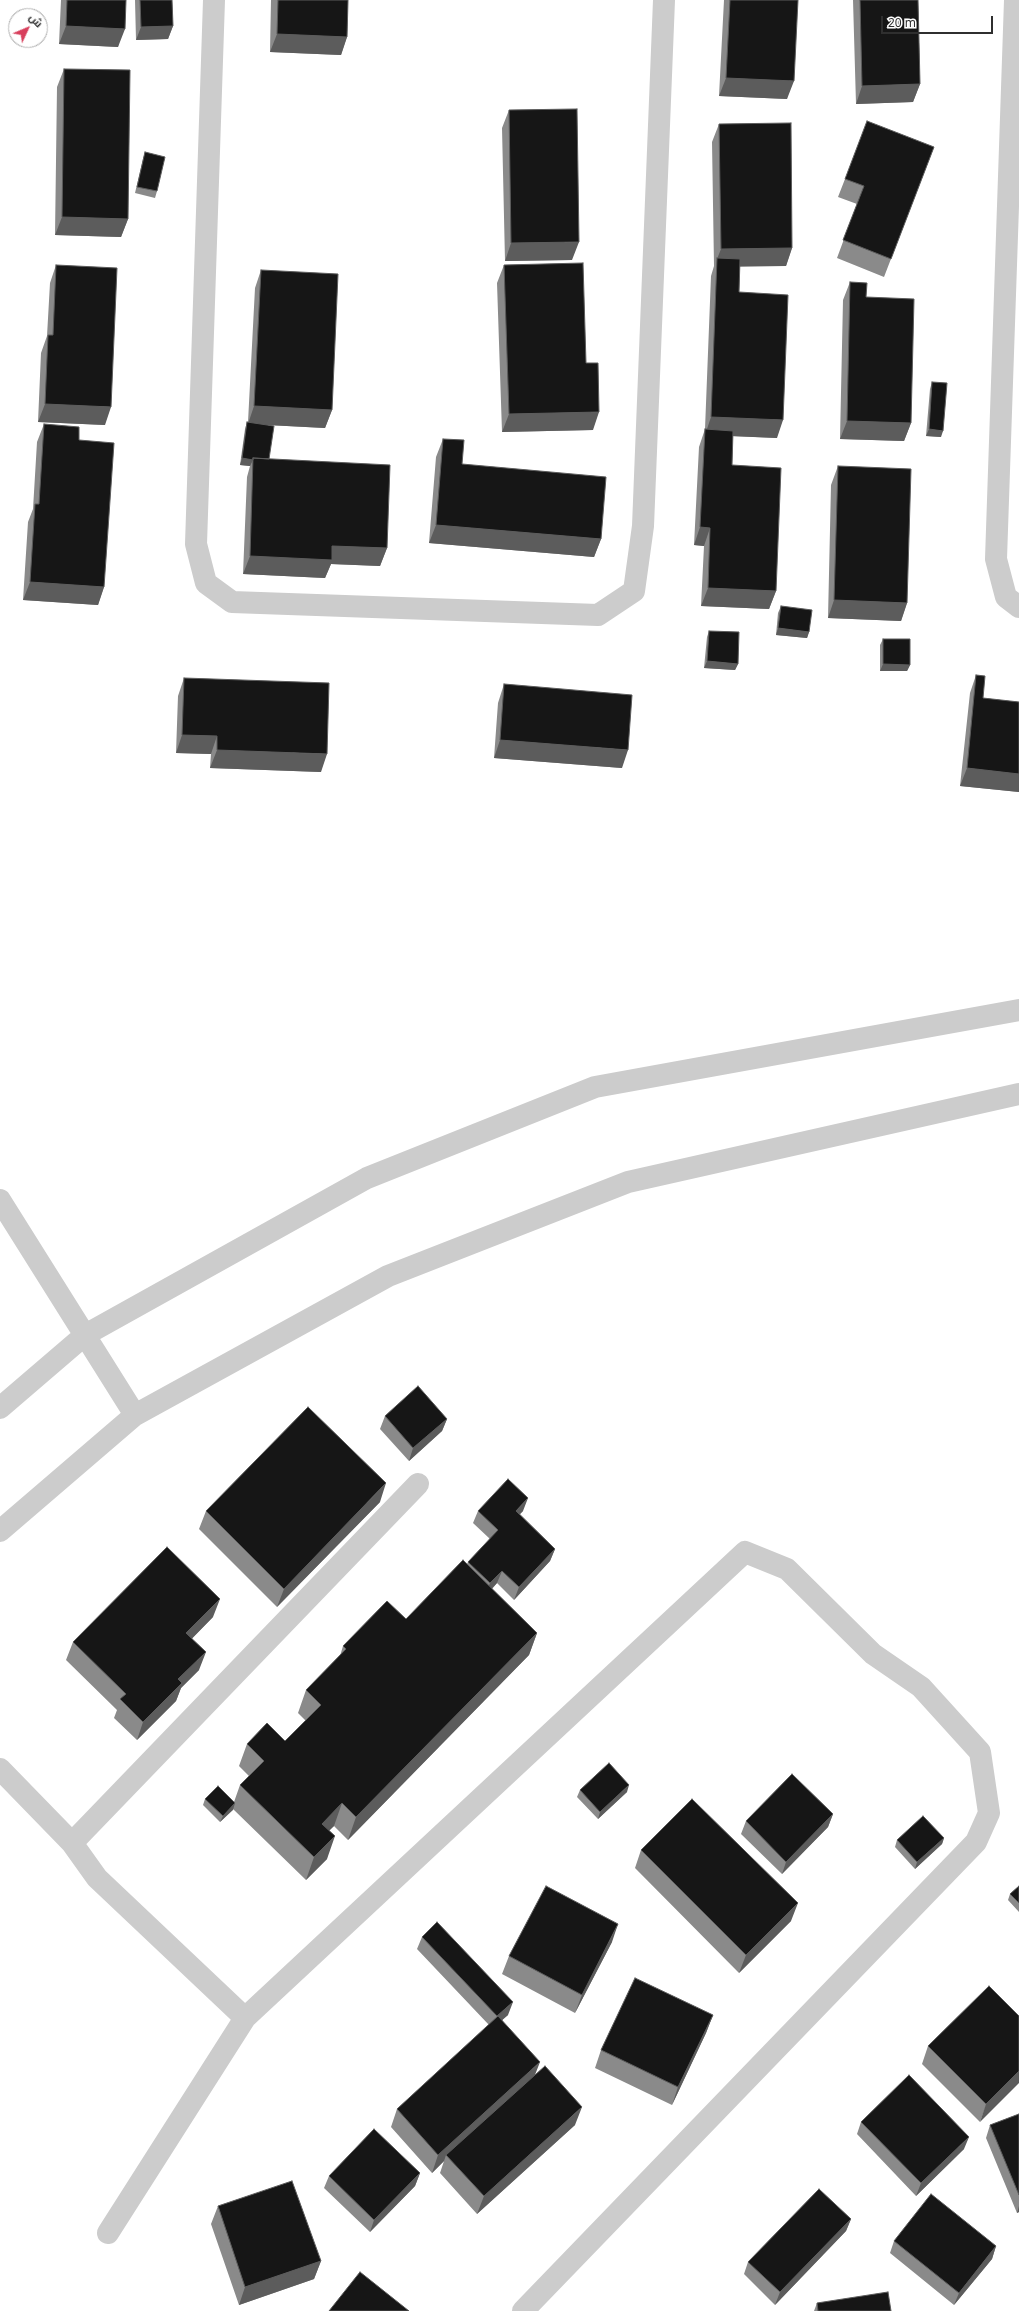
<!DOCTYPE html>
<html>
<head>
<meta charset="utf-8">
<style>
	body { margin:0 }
	#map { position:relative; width:1019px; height:2311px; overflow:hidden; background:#fff; font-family:"Noto Sans",Cairo,sans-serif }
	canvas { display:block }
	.north { position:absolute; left:8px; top:8px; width:40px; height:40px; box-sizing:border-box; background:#fff; border:1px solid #acacac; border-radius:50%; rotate:46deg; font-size:11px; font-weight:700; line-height:16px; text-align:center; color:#2f2f2f }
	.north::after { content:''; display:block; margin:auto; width:14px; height:18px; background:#d83f5c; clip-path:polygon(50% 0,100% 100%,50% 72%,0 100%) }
	.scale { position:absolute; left:881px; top:16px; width:112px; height:18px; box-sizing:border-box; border:2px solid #2f2f2f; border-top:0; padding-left:5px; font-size:12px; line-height:14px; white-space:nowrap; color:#2f2f2f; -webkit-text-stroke:3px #fff; paint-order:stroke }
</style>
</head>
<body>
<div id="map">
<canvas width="1019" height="2311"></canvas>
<div class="north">ش</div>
<div class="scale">20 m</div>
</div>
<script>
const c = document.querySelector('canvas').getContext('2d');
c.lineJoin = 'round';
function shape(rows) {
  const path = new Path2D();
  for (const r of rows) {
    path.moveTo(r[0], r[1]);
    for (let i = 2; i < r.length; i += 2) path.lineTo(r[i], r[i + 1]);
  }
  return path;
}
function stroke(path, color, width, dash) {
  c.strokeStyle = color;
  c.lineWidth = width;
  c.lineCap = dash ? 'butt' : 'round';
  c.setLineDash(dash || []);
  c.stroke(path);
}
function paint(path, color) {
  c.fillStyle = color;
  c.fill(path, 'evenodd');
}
stroke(shape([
	[214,0,196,544,206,583,232,602,598,615,634,591,643,526,664,0],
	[1015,0,996,559,1006,597,1019,607],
	[0,1769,72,1843,97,1878,245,2018],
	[72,1843,418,1484],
	[108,2233,245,2018,745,1552,787,1569,873,1654,921,1687,980,1752,989,1813,976,1842,523,2311]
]), '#ccc', 22);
stroke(shape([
	[0,1200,135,1415],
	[0,1408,85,1335,367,1178,595,1087,1019,1010],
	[0,1531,135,1415,388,1276,628,1182,1019,1094]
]), '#ccc', 22);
paint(shape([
	[61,0,126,0,118,47,59,44],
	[135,0,172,0,173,26,168,39,136,40],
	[271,0,348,0,347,37,341,55,270,52],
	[724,0,798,0,787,99,719,96],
	[853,0,918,0,920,84,913,102,856,104],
	[64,69,128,219,121,237,55,235,57,87],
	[509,110,572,260,505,261,502,128],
	[719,124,792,248,786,266,740,266,739,292,777,438,733,436,732,465,776,591,769,609,701,606,704,546,694,545,699,447,705,429,711,276,714,266,712,142],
	[934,147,884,277,837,258,857,204,838,197,845,179],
	[145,152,157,191,155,198,135,193,143,159],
	[56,265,105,425,38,422,41,353,47,336,50,283],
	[504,265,586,363,593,430,502,432,497,283],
	[261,270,332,410,325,428,268,425,269,459,387,548,380,566,331,564,325,578,243,574,247,477,250,466,240,465,245,429,247,422,248,422,255,288],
	[850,282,911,423,904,441,840,439,843,300],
	[932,382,941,437,926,436,930,389],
	[44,424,104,587,98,605,23,600,28,522,33,509,37,442],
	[443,439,462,464,601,539,594,557,429,543,436,457],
	[838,466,907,603,901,621,828,618,831,485],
	[781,606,809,632,807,638,776,635,778,613],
	[709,631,738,664,735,670,704,668,707,637],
	[883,639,910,665,907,671,880,671,880,645],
	[976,675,983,698,1019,702,1019,792,960,786,970,693],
	[184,678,321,772,210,768,211,754,176,753,178,696],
	[504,684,622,768,494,758,498,703],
	[385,1416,447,1419,442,1431,409,1461,380,1429],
	[380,1502,277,1607,199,1529,206,1511],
	[478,1511,523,1511,520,1514,555,1549,550,1561,514,1600,497,1583,492,1589,537,1633,529,1655,348,1840,334,1826,329,1830,327,1859,306,1880,233,1809,220,1822,203,1805,205,1799,234,1802,240,1785,249,1776,239,1766,247,1744,285,1741,306,1721,298,1713,306,1690,340,1656,343,1646,406,1619,467,1564,468,1562,490,1539,473,1523],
	[213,1617,192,1638,199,1670,181,1688,176,1701,137,1740,114,1718,117,1710,66,1660,73,1642],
	[580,1790,627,1792,598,1819,577,1797],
	[833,1814,828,1827,782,1874,741,1834,746,1821],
	[944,1838,942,1844,915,1869,895,1847,897,1840],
	[641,1850,791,1921,739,1973,635,1868],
	[1019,1886,1019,1912,1008,1900,1010,1894],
	[422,1937,508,2015,502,2020,535,2074,575,2125,477,2214,440,2173,444,2161,432,2173,391,2127,397,2109,489,2025,417,1949],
	[612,1942,575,2013,502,1974,509,1956],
	[713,2015,706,2033,672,2105,595,2068,601,2050],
	[1019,2016,980,2122,922,2064,928,2046],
	[1019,2114,1019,2212,1017,2213,986,2138,990,2125],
	[861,2122,964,2149,916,2196,857,2134],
	[420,2173,415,2186,370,2232,324,2188,329,2176],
	[218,2206,321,2261,314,2279,239,2305,211,2224],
	[851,2219,846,2231,775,2305,744,2274,748,2262],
	[894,2241,996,2246,992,2259,954,2305,890,2253],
	[817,2303,891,2311,814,2311]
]), '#8a8a8a');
paint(shape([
	[66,26,125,29,118,47,59,44],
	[173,26,168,39,136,40,141,27],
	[277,34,347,37,341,55,270,52],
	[726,78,794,81,787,99,719,96],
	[920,84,913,102,856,104,862,86],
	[62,217,128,219,121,237,55,235],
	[579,242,572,260,505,261,511,243],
	[792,248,786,266,717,267,717,259,721,249],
	[45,404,111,407,105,425,38,422],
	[254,406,332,410,325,428,248,424],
	[599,412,593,430,502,432,509,414],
	[711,417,783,420,777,438,705,435],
	[847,421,911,423,904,441,840,439],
	[929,429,943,431,941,437,926,436],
	[242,458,253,460,250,466,240,465],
	[436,525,601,539,594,557,429,543],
	[700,527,710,528,704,546,694,545],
	[332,546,387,548,380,566,331,564,325,578,243,574,250,556],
	[30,582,104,587,98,605,23,600],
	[708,588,776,591,769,609,701,606],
	[834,600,907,603,901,621,828,618],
	[778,628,809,632,807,638,776,635],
	[707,661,738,664,735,670,704,668],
	[883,664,910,665,907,671,880,671],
	[182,735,217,736,211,754,176,753],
	[500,740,628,750,622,768,494,758],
	[217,750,327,754,321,772,210,768],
	[967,768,1019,774,1019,792,960,786],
	[447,1419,442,1431,409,1461,413,1448],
	[386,1483,380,1502,277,1607,284,1589],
	[528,1498,523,1511,511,1523,516,1511],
	[555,1549,550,1561,514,1600,519,1587],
	[502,1571,497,1583,485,1596,490,1583],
	[220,1599,213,1617,180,1651,186,1633],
	[537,1633,529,1655,348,1840,356,1817],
	[206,1652,199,1670,181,1688,176,1701,137,1740,143,1722,178,1679],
	[629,1785,627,1792,598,1819,600,1812],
	[235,1803,233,1810,220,1822,223,1816],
	[342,1803,334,1826,314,1846,322,1824],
	[833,1814,828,1827,782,1874,786,1862],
	[335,1836,327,1859,306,1880,314,1857],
	[944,1838,942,1844,915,1869,917,1862],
	[798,1903,791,1921,739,1973,746,1955],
	[618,1924,612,1942,575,2013,582,1995],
	[513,2002,508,2015,492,2029,497,2016],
	[713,2015,706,2033,672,2105,678,2087],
	[540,2062,533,2080,446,2155,444,2161,432,2173,438,2155],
	[1019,2071,1019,2083,980,2122,986,2104],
	[582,2107,575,2125,477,2214,484,2196],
	[969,2137,964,2149,916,2196,921,2183],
	[420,2173,415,2186,370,2232,374,2220],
	[1019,2206,1019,2212,1017,2213],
	[851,2219,846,2231,775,2305,780,2292],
	[996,2246,992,2259,954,2305,959,2293],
	[321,2261,314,2279,239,2305,245,2287]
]), '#5c5c5c');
const building = shape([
	[67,0,126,0,125,29,66,26,67,0],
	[140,0,172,0,173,26,141,27,140,0],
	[278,0,348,0,347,37,277,34,278,0],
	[730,0,798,0,794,81,726,78,730,0],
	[860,0,918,0,920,84,862,86,860,0],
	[64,69,130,70,128,219,62,217,64,69],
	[577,109,579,242,511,243,509,110,577,109],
	[867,121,934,147,891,259,843,240,864,186,845,179,867,121],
	[791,123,792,248,721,249,719,124,791,123],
	[145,152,165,157,157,191,137,187,145,152],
	[717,258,740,259,739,292,788,295,783,420,711,417,717,258],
	[583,263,586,363,598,363,599,412,509,414,504,265,583,263],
	[56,265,117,268,111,407,45,404,48,335,53,335,56,265],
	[261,270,338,274,332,410,254,406,261,270],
	[850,282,867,283,866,297,914,299,911,423,847,421,850,282],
	[932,382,947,383,943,431,929,429,932,382],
	[247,422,274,426,269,459,253,458,253,460,242,458,247,422],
	[44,424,79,427,79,440,114,443,104,587,30,582,35,504,39,504,44,424],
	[705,429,733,431,732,465,781,468,776,591,708,588,710,528,700,527,705,429],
	[443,439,464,440,462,464,606,477,601,539,436,525,443,439],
	[253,458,390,465,387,548,332,546,332,560,250,556,253,458],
	[838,466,911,469,907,603,834,600,838,466],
	[781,606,812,610,809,632,778,628,781,606],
	[709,631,739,632,738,664,707,661,709,631],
	[883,639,910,639,910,665,883,664,883,639],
	[976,675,985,676,983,698,1019,702,1019,774,967,768,976,675],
	[184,678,329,683,327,754,217,750,217,736,182,735,184,678],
	[504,684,632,695,628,750,500,740,504,684],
	[418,1386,447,1419,413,1448,385,1416,418,1386],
	[308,1407,386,1483,284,1589,206,1511,308,1407],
	[508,1479,528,1498,516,1511,555,1549,519,1587,502,1571,490,1583,468,1562,498,1530,478,1511,508,1479],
	[167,1547,220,1599,186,1633,206,1652,178,1679,182,1683,143,1722,120,1699,126,1694,73,1642,167,1547],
	[463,1560,537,1633,356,1817,342,1803,322,1824,335,1836,314,1857,240,1785,264,1761,247,1744,267,1723,285,1741,321,1705,306,1690,346,1649,343,1646,387,1601,406,1619,463,1560],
	[609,1763,629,1785,600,1812,580,1790,609,1763],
	[792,1774,833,1814,786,1862,746,1821,792,1774],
	[218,1786,235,1803,223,1816,205,1799,218,1786],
	[692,1799,798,1903,746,1955,641,1850,692,1799],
	[923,1816,944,1838,917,1862,897,1840,923,1816],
	[546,1886,618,1924,582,1995,509,1956,546,1886],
	[1019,1886,1019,1903,1010,1894,1019,1886],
	[437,1922,513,2002,497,2016,422,1937,437,1922],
	[635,1978,713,2015,678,2087,601,2050,635,1978],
	[989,1986,1019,2016,1019,2071,986,2104,928,2046,989,1986],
	[498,2016,540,2062,438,2155,397,2109,498,2016],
	[545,2066,582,2107,484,2196,446,2155,545,2066],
	[909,2075,969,2137,921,2183,861,2122,909,2075],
	[1019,2114,1019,2195,990,2125,1019,2114],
	[374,2129,420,2173,374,2220,329,2176,374,2129],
	[292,2181,321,2261,245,2287,218,2206,292,2181],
	[819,2189,851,2219,780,2292,748,2262,819,2189],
	[931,2194,996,2246,959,2293,894,2241,931,2194],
	[360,2272,409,2311,329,2311,360,2272],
	[888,2292,891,2311,818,2311,817,2303,888,2292]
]);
paint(building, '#161616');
stroke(building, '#5c5c5c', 1);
</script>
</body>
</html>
